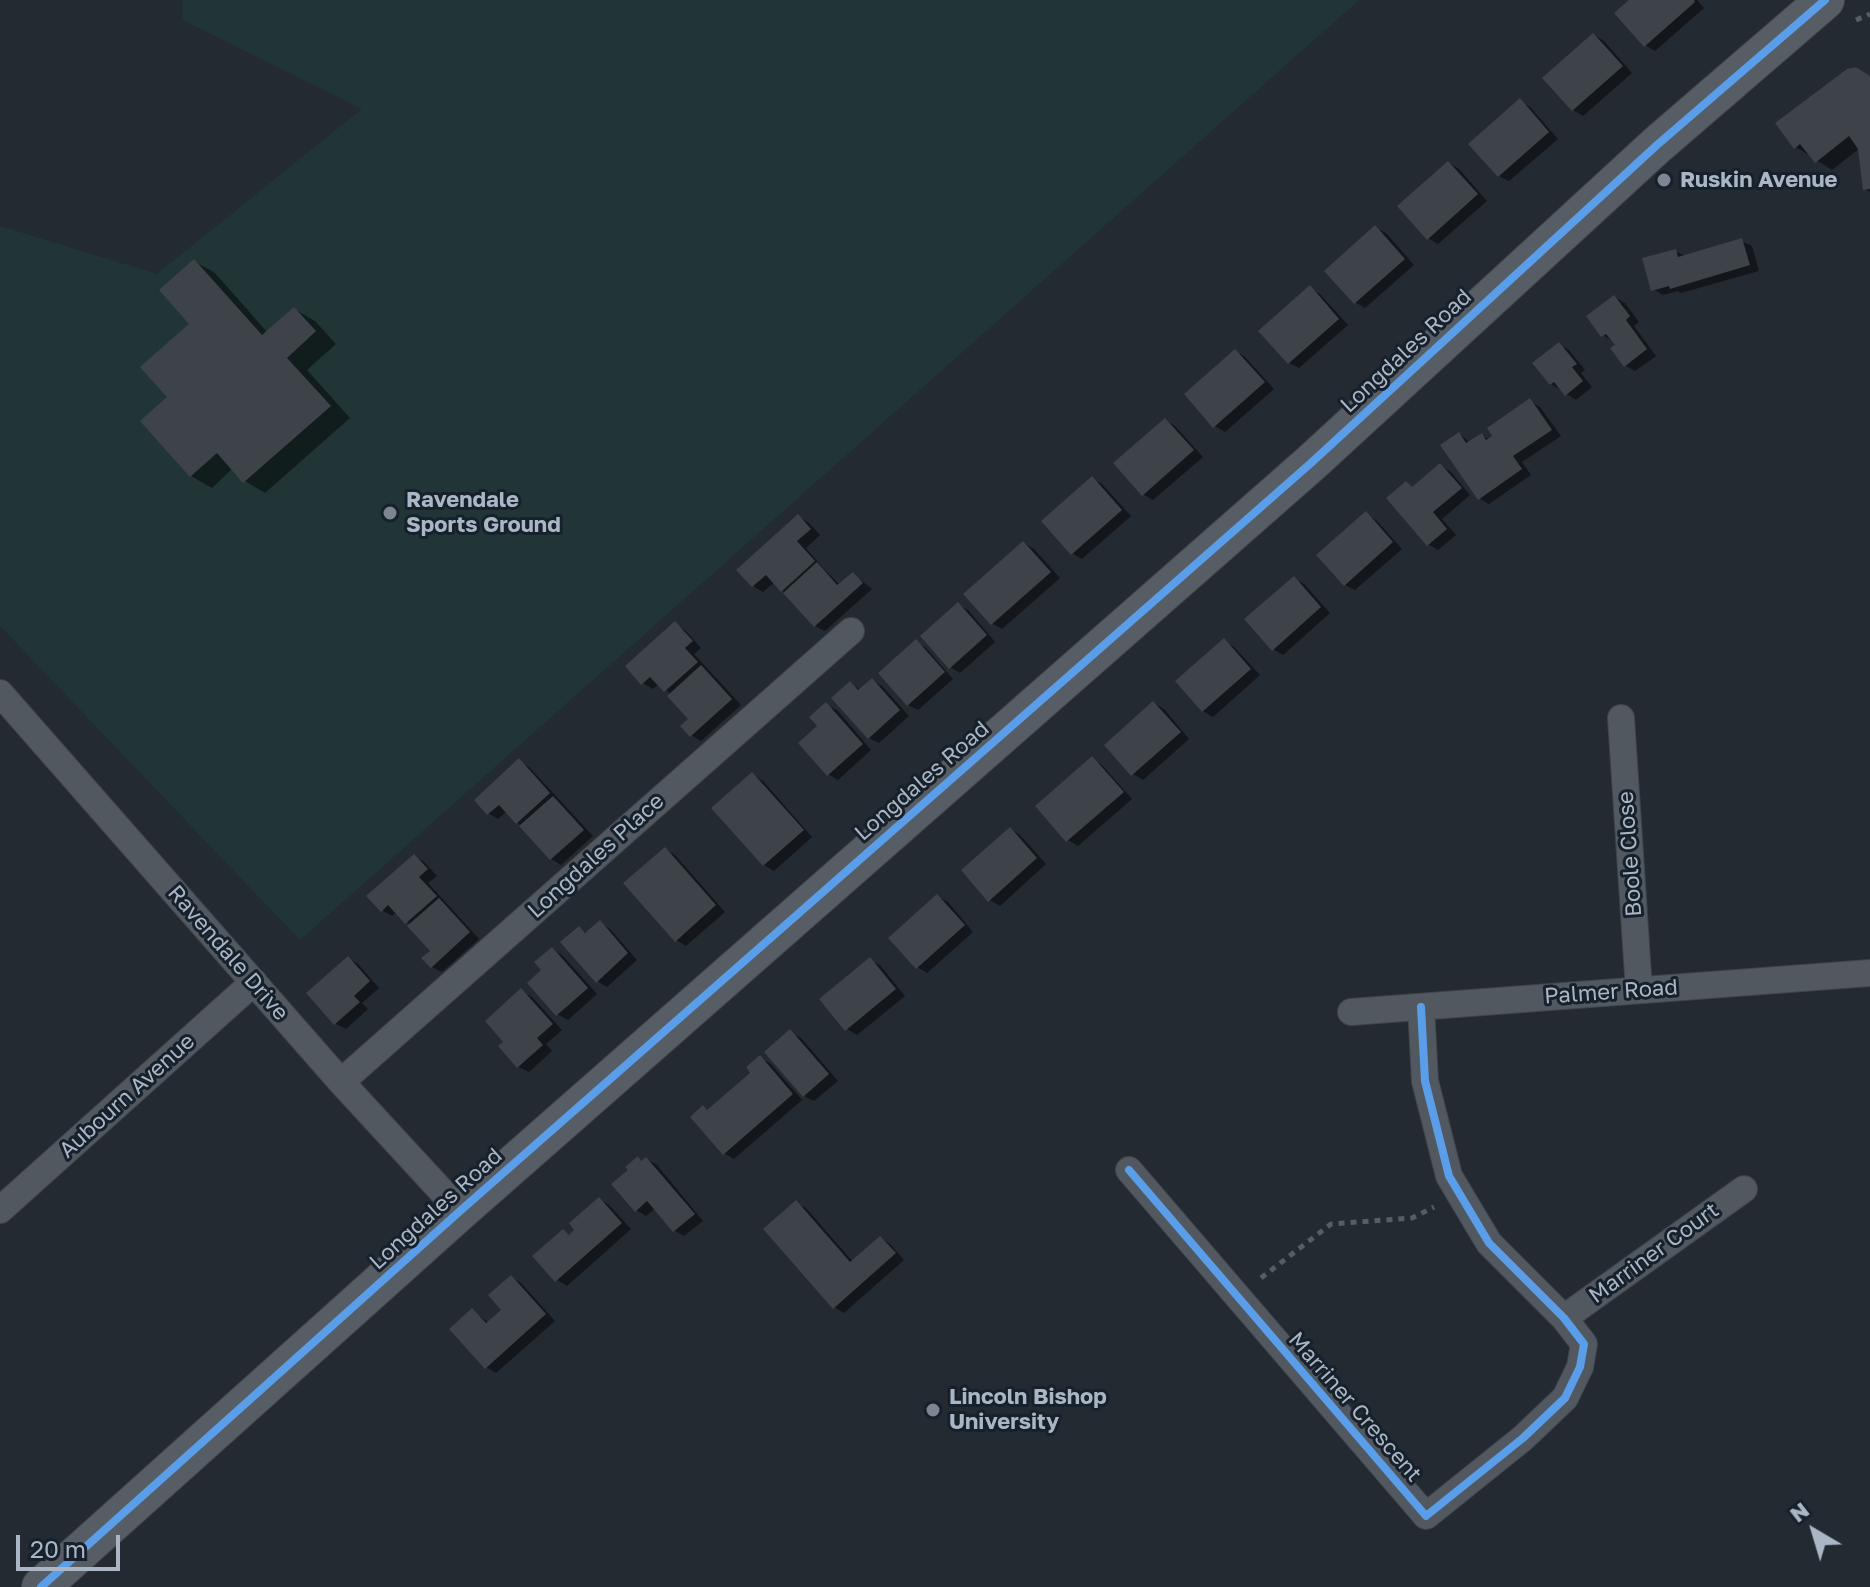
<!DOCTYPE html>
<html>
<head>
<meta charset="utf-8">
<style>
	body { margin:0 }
	#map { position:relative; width:1870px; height:1587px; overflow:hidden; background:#242a31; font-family:"Golos Text",sans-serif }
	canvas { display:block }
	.north { position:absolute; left:1774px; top:1491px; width:80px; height:80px; -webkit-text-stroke:6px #17212c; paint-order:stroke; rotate:322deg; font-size:22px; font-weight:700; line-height:32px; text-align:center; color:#abb6c5 }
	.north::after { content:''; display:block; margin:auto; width:28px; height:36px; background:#abb6c5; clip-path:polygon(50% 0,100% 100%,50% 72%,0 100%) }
	.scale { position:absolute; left:16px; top:1535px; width:104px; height:36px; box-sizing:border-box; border:4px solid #abb6c5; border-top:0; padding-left:10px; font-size:24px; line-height:28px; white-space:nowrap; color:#abb6c5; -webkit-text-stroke:6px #17212c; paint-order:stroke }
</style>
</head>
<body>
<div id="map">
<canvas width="1870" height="1587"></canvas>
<div class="north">N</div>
<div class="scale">20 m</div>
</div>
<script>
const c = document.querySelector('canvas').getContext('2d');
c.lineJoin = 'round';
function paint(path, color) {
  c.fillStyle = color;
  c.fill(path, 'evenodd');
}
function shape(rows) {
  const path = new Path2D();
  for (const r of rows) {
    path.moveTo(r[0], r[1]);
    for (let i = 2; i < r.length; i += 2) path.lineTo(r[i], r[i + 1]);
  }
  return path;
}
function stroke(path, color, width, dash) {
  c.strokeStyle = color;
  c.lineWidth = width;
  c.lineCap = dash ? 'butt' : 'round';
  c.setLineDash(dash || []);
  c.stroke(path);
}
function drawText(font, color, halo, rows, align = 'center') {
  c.font = font + ' "Golos Text",sans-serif';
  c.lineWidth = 6;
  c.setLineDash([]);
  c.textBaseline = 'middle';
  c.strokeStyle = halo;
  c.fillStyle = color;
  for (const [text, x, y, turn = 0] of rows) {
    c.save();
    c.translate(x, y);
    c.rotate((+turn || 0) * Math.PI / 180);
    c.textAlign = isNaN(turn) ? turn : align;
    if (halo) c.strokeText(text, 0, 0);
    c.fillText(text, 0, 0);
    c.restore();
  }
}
paint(shape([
	[182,0,1359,0,300,940,0,626,0,226,157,274,362,109,183,20]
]), '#213537');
paint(shape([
	[1632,0,1697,0,1704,8,1655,51,1645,45],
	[1594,35,1604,41,1632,73,1583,116,1573,110],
	[1870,77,1870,192,1865,189,1860,148,1832,170,1796,147],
	[1520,101,1530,107,1558,139,1509,181,1499,176],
	[1449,163,1459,169,1487,201,1438,244,1428,238],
	[1376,228,1386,233,1414,265,1365,308,1355,302],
	[1741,241,1752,246,1759,271,1681,293,1678,291,1663,295,1653,289,1676,251,1686,257],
	[194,261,215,273,268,333,294,309,315,321,336,344,307,370,350,418,265,493,245,481,233,468,212,488,191,476,170,397,192,324],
	[1310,288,1320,294,1348,325,1299,368,1289,363],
	[1614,297,1625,303,1639,322,1634,326,1656,356,1635,371,1625,365,1618,345,1603,335],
	[1559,344,1569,350,1585,370,1581,373,1592,387,1576,400,1551,384],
	[1235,351,1245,357,1274,389,1225,432,1215,426],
	[1530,401,1540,407,1561,436,1522,462,1531,475,1489,504,1479,498,1459,434,1471,443,1482,435,1490,440],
	[1165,420,1175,426,1203,457,1153,500,1143,494],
	[1440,466,1450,471,1470,495,1442,519,1456,535,1438,550,1428,544,1406,483,1414,488],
	[1092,478,1102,484,1131,516,1082,559,1072,553],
	[1366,514,1376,520,1402,549,1355,590,1345,585],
	[799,517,809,523,820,535,806,548,823,568,840,585,853,574,872,589,825,631,815,626,775,582,763,592,753,586],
	[1023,543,1034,549,1060,578,1002,629,992,623],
	[1294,578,1304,584,1330,613,1283,655,1273,649],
	[958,605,968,610,995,642,960,673,950,667],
	[675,624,685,630,701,648,694,654,741,705,701,741,691,735,691,719,672,695,659,684,653,689,643,683],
	[1224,641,1234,647,1260,675,1213,717,1203,711],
	[916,642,926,648,953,679,918,710,908,705],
	[872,680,882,686,909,716,879,743,869,738,850,684,861,690],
	[1154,703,1164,709,1189,739,1143,780,1133,774],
	[826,705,837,710,871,750,838,780,828,774,820,726],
	[1092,759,1102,765,1132,799,1078,846,1068,840],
	[519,761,529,767,593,836,561,865,551,859,507,811,498,819,488,813],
	[753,775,763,781,812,837,774,871,764,865,714,808],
	[1010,829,1020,835,1046,864,1000,906,990,900],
	[665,849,675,855,725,912,686,946,676,940],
	[414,856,424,862,437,876,428,883,479,939,442,972,432,967,432,951,411,925,397,912,392,916,382,910],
	[938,897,948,902,973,932,927,973,917,967],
	[600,923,610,929,637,960,607,987,597,981,579,928,588,934],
	[552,949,562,955,597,994,568,1020,557,1014,544,971],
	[348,958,358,964,379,988,362,1003,368,1009,346,1029,336,1024,309,993],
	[870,960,880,965,905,996,857,1035,847,1029],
	[521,991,532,997,562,1030,546,1044,552,1051,529,1072,518,1067,506,1042],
	[791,1032,801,1038,838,1081,814,1101,804,1096],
	[760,1058,770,1063,802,1100,734,1159,724,1153,703,1108,709,1111,753,1073],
	[638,1159,643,1162,646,1159,657,1165,703,1221,684,1236,674,1230,656,1208,646,1216,636,1210,631,1170],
	[599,1199,609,1205,631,1229,567,1286,557,1280,563,1231,571,1236],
	[796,1203,806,1208,853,1262,880,1238,890,1244,904,1260,844,1313,834,1307],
	[511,1277,521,1283,555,1321,496,1373,486,1367,473,1311,489,1323,504,1310]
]), '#0007');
paint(shape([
	[1629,0,1694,0,1695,2,1644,47,1614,13],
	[1593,33,1623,66,1572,111,1542,78],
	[1856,67,1870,76,1870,189,1863,190,1858,149,1849,136,1815,163,1800,144,1794,149,1775,123,1847,69],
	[1520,98,1549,132,1498,177,1468,144],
	[1448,161,1478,194,1427,240,1397,206],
	[1375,225,1405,259,1354,304,1324,271],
	[1742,238,1750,265,1670,289,1669,286,1651,291,1642,258,1676,249,1678,257],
	[194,259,262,335,294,307,316,331,287,358,331,406,243,483,217,453,190,477,140,421,167,397,140,367,189,324,159,290],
	[1310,285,1339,319,1288,364,1258,331],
	[1614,295,1630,316,1626,320,1647,349,1624,367,1610,348,1615,345,1606,334,1601,337,1586,316],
	[1559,342,1577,364,1572,367,1583,381,1565,396,1554,382,1550,385,1532,363],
	[1235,349,1265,382,1213,428,1184,394],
	[1530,398,1552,430,1513,456,1522,469,1478,500,1440,445,1459,432,1466,443,1482,433,1486,440,1492,436,1487,428],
	[1165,418,1194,450,1142,496,1113,463],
	[1440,463,1462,488,1433,512,1447,529,1427,546,1386,498,1406,481,1412,487],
	[1092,476,1122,510,1071,555,1041,521],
	[1366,511,1393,542,1344,586,1316,555],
	[798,514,811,529,797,541,815,561,781,592,766,575,752,587,736,570],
	[1023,541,1051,572,991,625,963,594],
	[817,562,837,585,853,572,863,583,814,627,783,593],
	[1294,576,1321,607,1272,651,1244,619],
	[958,602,987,635,949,669,920,636],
	[675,621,693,641,685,648,698,662,664,692,650,677,641,685,625,666],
	[1224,638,1251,669,1202,712,1175,681],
	[916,639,945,672,907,706,878,673],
	[701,665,732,699,690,737,680,726,688,719,667,696],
	[872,678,900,710,868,739,831,698,850,681,858,690],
	[1153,701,1181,732,1131,776,1104,745],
	[826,702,863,744,827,776,798,743,817,726,809,717],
	[1092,756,1124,792,1066,842,1035,806],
	[519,758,550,793,516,824,499,805,487,815,474,800],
	[752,772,804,830,763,866,711,808],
	[553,796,584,830,550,860,519,826],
	[1010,827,1037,858,988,902,961,870],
	[665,847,716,905,675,942,623,883],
	[414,854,428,869,419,877,437,896,405,924,388,905,381,912,366,896],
	[937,894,965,925,916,969,888,938],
	[439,898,470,932,431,968,421,958,430,951,407,926],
	[600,920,628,953,596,983,560,942,579,926,585,933],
	[552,947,588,988,556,1016,527,983,541,970,534,962],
	[348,956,370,981,354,996,360,1002,334,1025,306,993],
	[870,957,896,989,845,1031,819,999],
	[521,988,553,1024,537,1038,543,1045,517,1068,498,1046,503,1042,485,1021],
	[790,1029,829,1074,803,1097,764,1052],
	[760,1055,793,1094,723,1155,690,1117,703,1105,707,1110,750,1073,746,1067],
	[638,1156,641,1161,646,1157,695,1214,673,1232,647,1201,635,1212,611,1184,628,1170,625,1167],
	[599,1197,622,1223,555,1282,532,1256,563,1229,569,1235,574,1230,569,1223],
	[796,1200,850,1262,880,1236,896,1253,833,1309,763,1229],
	[511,1275,546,1314,485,1369,449,1329,472,1308,486,1323,501,1310,488,1295]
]), '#3e434a');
const street = shape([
	[0,693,341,1082,460,1211],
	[1621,718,1639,990],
	[1351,1012,1870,973],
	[341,1082,851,631],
	[1129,1170,1426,1516,1523,1438,1565,1398,1580,1367,1584,1344,1564,1318,1489,1243,1449,1176,1425,1081,1421,1007],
	[0,1210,254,982],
	[1564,1318,1744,1189]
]);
const secondary = shape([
	[41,1587,460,1211,1311,463,1657,145,1825,0]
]);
stroke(street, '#40444a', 28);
stroke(secondary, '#40444a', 40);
stroke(shape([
	[1856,20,1870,14],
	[1261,1278,1331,1224,1412,1218,1434,1207]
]), '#565d64', 5, [6, 6]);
stroke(street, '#525860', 26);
stroke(secondary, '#575d65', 38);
stroke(shape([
	[1129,1170,1426,1516,1523,1438,1565,1398,1580,1367,1584,1344,1564,1318,1489,1243,1449,1176,1425,1081,1421,1007],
	[41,1587,460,1211,1311,463,1657,145,1825,0]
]), '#5a9eea', 8);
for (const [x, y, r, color] of [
	[1664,180,8,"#7c8591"],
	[390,513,8,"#7c8591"],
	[933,1410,8,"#7c8591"]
]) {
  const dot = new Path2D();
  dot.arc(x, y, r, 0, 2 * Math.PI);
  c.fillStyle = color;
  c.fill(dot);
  stroke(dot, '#17212c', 3);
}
drawText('bold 22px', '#abb6c5', '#17212c', [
	["Ruskin Avenue",1680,180],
	["Ravendale",406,500],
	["Sports Ground",406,525],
	["Lincoln Bishop",949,1397],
	["University",949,1422]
], 'left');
drawText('22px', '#abb6c5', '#17212c', [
	["Longdales Road",1406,351,-43],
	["Longdales Road",922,781,-41],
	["Boole Close",1630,854,-94],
	["Longdales Place",596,856,-42],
	["Ravendale Drive",228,953,49],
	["Palmer Road",1611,992,-4],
	["Aubourn Avenue",127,1096,-42],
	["Longdales Road",436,1209,-42],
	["Marriner Court",1654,1253,-36],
	["Marriner Crescent",1355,1407,49]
]);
</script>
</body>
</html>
